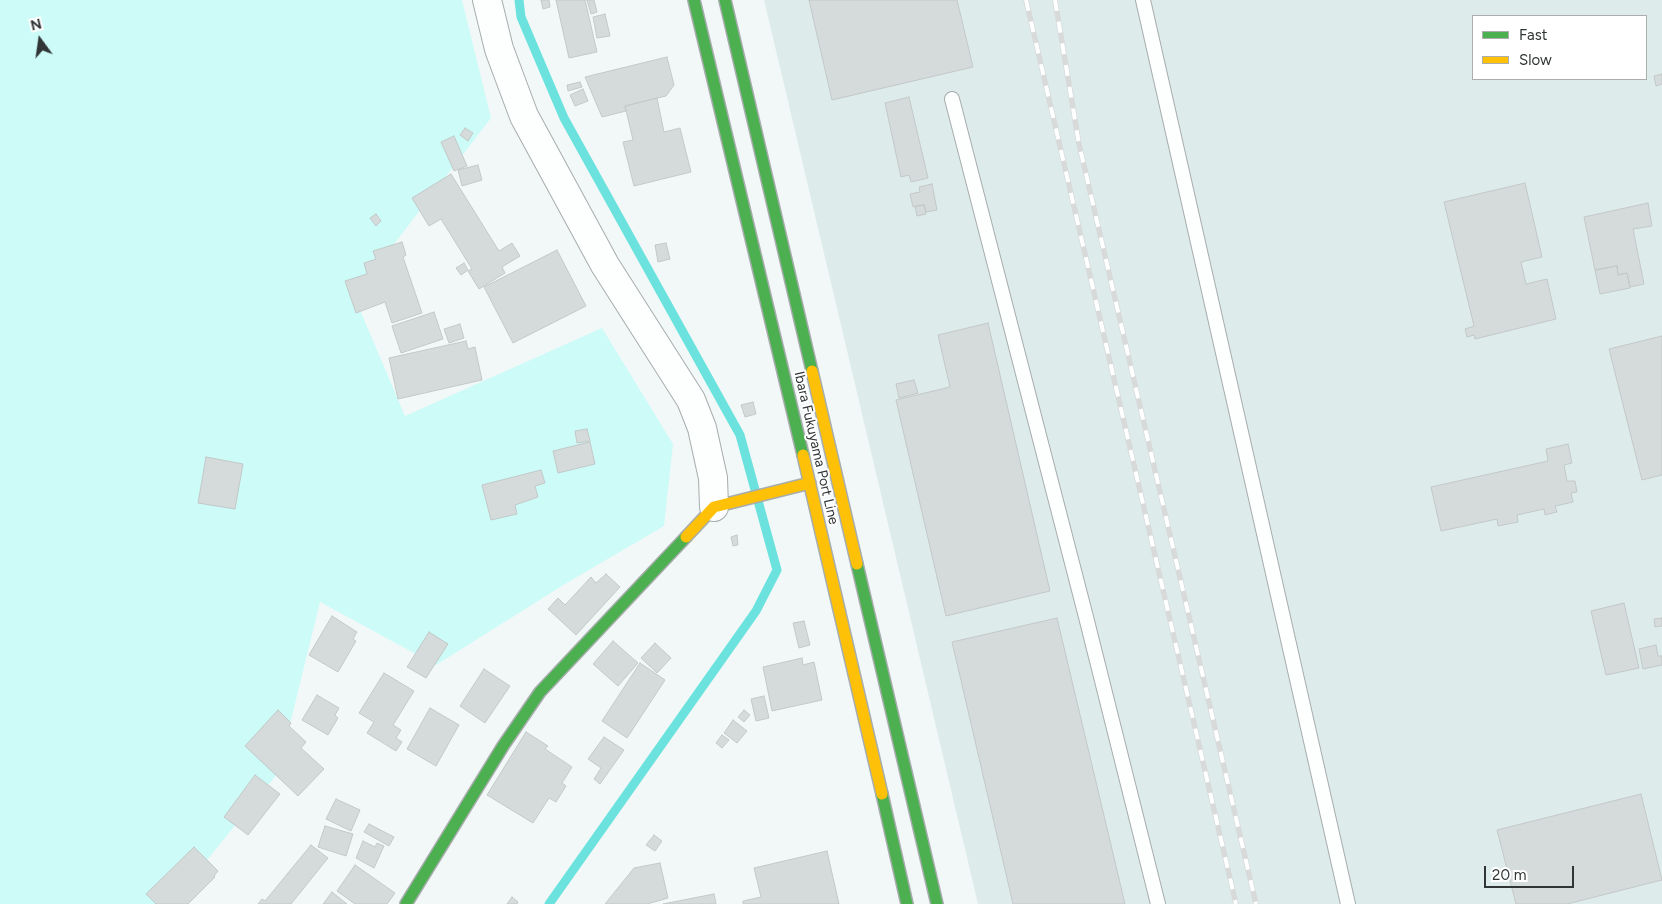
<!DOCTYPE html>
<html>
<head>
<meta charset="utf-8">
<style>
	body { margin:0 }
	#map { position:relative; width:1662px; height:904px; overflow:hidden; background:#f2f8f8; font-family:Figtree,sans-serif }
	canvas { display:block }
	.legend { position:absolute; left:1472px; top:15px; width:175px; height:65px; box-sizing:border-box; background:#fff; border:1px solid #acaeae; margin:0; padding:6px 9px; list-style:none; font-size:15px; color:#303535 }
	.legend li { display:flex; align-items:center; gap:10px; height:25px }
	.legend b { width:25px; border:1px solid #acaeae }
	.north { position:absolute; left:15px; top:15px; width:50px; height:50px; -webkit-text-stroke:4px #fff; paint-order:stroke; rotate:346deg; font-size:14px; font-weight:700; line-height:20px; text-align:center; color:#303535 }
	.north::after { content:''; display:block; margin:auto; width:18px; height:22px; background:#303535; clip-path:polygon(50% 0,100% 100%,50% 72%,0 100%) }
	.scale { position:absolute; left:1484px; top:866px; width:90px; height:22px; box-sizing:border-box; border:2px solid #303535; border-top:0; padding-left:6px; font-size:15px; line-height:18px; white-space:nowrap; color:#303535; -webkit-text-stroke:4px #fff; paint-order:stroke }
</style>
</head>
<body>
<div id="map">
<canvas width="1662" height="904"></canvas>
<ul class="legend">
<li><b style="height:6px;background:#4caf50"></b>Fast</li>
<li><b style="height:6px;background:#ffc107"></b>Slow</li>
</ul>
<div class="north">N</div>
<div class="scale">20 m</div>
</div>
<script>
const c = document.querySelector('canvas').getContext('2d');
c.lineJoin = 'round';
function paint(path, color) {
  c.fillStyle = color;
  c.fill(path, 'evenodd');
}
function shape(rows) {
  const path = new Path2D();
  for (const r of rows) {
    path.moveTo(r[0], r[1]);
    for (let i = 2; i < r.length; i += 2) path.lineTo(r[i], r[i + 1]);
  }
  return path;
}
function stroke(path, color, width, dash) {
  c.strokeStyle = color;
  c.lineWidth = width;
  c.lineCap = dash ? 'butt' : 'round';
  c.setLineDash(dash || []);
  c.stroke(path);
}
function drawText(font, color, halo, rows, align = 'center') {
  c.font = font + ' Figtree,sans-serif';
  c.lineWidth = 4;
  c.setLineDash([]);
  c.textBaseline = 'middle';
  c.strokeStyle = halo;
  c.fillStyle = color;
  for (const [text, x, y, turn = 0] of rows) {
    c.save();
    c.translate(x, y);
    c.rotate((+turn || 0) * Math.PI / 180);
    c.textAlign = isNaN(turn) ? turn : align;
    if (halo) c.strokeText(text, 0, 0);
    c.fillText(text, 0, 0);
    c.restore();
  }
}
paint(shape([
	[764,0,1662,0,1662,904,978,904],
	[1473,16,1646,16,1646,79,1473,79]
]), '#ddeceb');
paint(shape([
	[0,0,462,0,491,118,354,296,405,416,602,328,673,444,664,526,565,584,436,665,320,602,278,773,171,904,0,904]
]), '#ccfbf8');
stroke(shape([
	[519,0,521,17,564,118,740,435,777,570,756,611,549,904]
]), '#6be2dd', 9);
const building = shape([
	[541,0,549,0,550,7,543,9,541,0],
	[556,0,585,0,597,52,569,58,556,0],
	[587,0,594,0,597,12,591,14,587,0],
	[809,0,957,0,973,67,832,100,809,0],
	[605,14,610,36,597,38,593,17,605,14],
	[667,57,674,85,666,96,625,106,626,111,602,117,585,77,667,57],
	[1662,74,1662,84,1656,86,1654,76,1662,74],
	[580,82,582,87,568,91,567,85,580,82],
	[583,89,588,101,575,106,570,95,583,89],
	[909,97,928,178,911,182,909,175,901,177,885,103,909,97],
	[657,98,664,132,680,128,691,172,634,186,623,142,633,140,625,106,657,98],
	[465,128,473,133,468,141,460,135,465,128],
	[454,136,467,166,454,171,441,142,454,136],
	[478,165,482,180,462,186,458,170,478,165],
	[451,174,499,251,512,243,520,256,502,267,505,273,479,289,468,271,472,269,441,219,429,226,412,198,451,174],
	[1525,183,1542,257,1521,262,1526,284,1547,279,1556,319,1475,339,1474,335,1467,337,1465,329,1474,326,1444,202,1525,183],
	[932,184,937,210,926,212,924,205,913,207,910,194,920,192,919,187,932,184],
	[1648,203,1652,226,1633,229,1644,284,1630,287,1627,273,1618,275,1617,266,1595,270,1584,217,1648,203],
	[924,205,926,214,917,216,915,206,924,205],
	[376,214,381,221,376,226,370,218,376,214],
	[402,242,406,255,403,257,422,313,392,323,385,302,356,313,345,281,367,274,364,263,376,259,373,251,402,242],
	[666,243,670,259,658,262,655,245,666,243],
	[557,250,586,306,513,343,484,287,557,250],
	[464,263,468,270,461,275,456,268,464,263],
	[1617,266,1618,275,1627,273,1630,288,1600,294,1595,270,1617,266],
	[434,312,443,339,401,353,392,326,434,312],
	[988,323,1050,591,946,616,896,400,950,387,938,335,988,323],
	[460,324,464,338,449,343,444,329,460,324],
	[1662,336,1662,475,1642,480,1609,349,1662,336],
	[466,341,468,349,475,347,482,380,398,399,389,358,466,341],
	[914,380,918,393,899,398,896,384,914,380],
	[753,402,756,414,745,417,741,405,753,402],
	[587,429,590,441,577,443,575,431,587,429],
	[590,442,595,464,558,473,553,451,590,442],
	[1568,444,1572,463,1564,465,1567,481,1575,481,1577,492,1571,493,1573,502,1555,506,1557,512,1545,515,1544,509,1517,515,1518,522,1498,526,1497,519,1441,531,1431,487,1548,461,1546,449,1568,444],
	[206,457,243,464,235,509,198,503,206,457],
	[541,470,545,483,535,486,538,497,515,505,517,514,491,520,482,485,541,470],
	[737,535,738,545,733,546,731,537,737,535],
	[606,574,620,587,576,635,548,609,558,598,565,605,591,577,596,583,606,574],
	[1624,603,1639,668,1606,675,1591,611,1624,603],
	[332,616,357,632,353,639,356,641,338,672,309,655,332,616],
	[1057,618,1125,904,1013,904,952,642,1057,618],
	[1662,618,1662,626,1655,627,1654,619,1662,618],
	[804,621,810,645,799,648,793,623,804,621],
	[429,632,448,644,426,678,407,667,429,632],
	[613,641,638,663,618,686,593,664,613,641],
	[655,643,671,658,657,673,641,658,655,643],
	[1656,645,1658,656,1662,656,1662,665,1643,669,1639,649,1656,645],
	[802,658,803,665,814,662,822,700,772,711,763,667,802,658],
	[640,663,665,680,627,738,602,721,640,663],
	[484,669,510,686,485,723,460,706,484,669],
	[384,673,414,691,393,725,401,730,396,738,402,742,396,751,367,733,374,722,359,713,384,673],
	[317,695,339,708,335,715,338,718,328,735,302,720,317,695],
	[764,696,769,718,756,721,751,699,764,696],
	[430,708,459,725,436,766,407,749,430,708],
	[278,710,291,723,289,726,306,742,301,748,324,769,298,796,245,746,278,710],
	[744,710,750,715,744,722,738,717,744,710],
	[733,720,747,731,737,743,724,733,733,720],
	[526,732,548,746,545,749,572,767,562,783,566,786,556,802,549,798,533,823,487,795,526,732],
	[722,735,729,740,722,748,716,743,722,735],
	[604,737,624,750,600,784,594,779,601,768,588,759,604,737],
	[255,775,280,794,248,835,224,817,255,775],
	[1641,794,1662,880,1567,904,1516,904,1497,830,1641,794],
	[336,799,360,810,351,831,326,819,336,799],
	[369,824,394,837,389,846,364,832,369,824],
	[325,826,353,834,346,856,318,847,325,826],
	[654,835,662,841,655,851,646,845,654,835],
	[363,841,375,847,377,843,384,846,374,868,356,858,363,841],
	[311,845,328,858,291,904,258,904,262,899,265,901,311,845],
	[194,847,218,871,214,876,215,877,188,904,156,904,146,894,194,847],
	[827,851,839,904,743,904,743,901,761,897,754,868,827,851],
	[660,863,668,898,647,904,605,904,634,868,660,863],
	[355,865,395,893,387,904,355,904,337,891,355,865],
	[332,892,347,904,323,904,332,892],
	[714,894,716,904,663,904,714,894],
	[512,897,518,902,517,904,507,904,512,897]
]);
paint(building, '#d5dada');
stroke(building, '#c3c9c8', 1);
const lane = shape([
	[1143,0,1348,904],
	[952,99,1086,617,1158,904]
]);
const street = shape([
	[487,0,499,49,524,116,605,265,691,400,702,428,713,478,714,507]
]);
const fast = shape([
	[694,0,803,455],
	[725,0,812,371],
	[857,564,937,904],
	[882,794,907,904],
	[406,904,503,746,540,692,686,537]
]);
const slow = shape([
	[812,371,857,564],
	[803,455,882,794],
	[686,537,714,507,810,483]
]);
stroke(lane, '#a7acac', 16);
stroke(street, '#a7acac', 30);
stroke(fast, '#a7acac', 14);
stroke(slow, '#a7acac', 14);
stroke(lane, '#fdfefe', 14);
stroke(street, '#fdfefe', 28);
stroke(fast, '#4caf50', 11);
stroke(slow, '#ffc107', 11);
const rail = shape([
	[1026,0,1236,904],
	[1055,0,1079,144,1256,904]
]);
stroke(rail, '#d8dada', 5.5);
stroke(rail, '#fff', 4, [11]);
drawText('14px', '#303535', '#fff', [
	["Ibara Fukuyama Port Line",816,448,77]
]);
</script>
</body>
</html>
